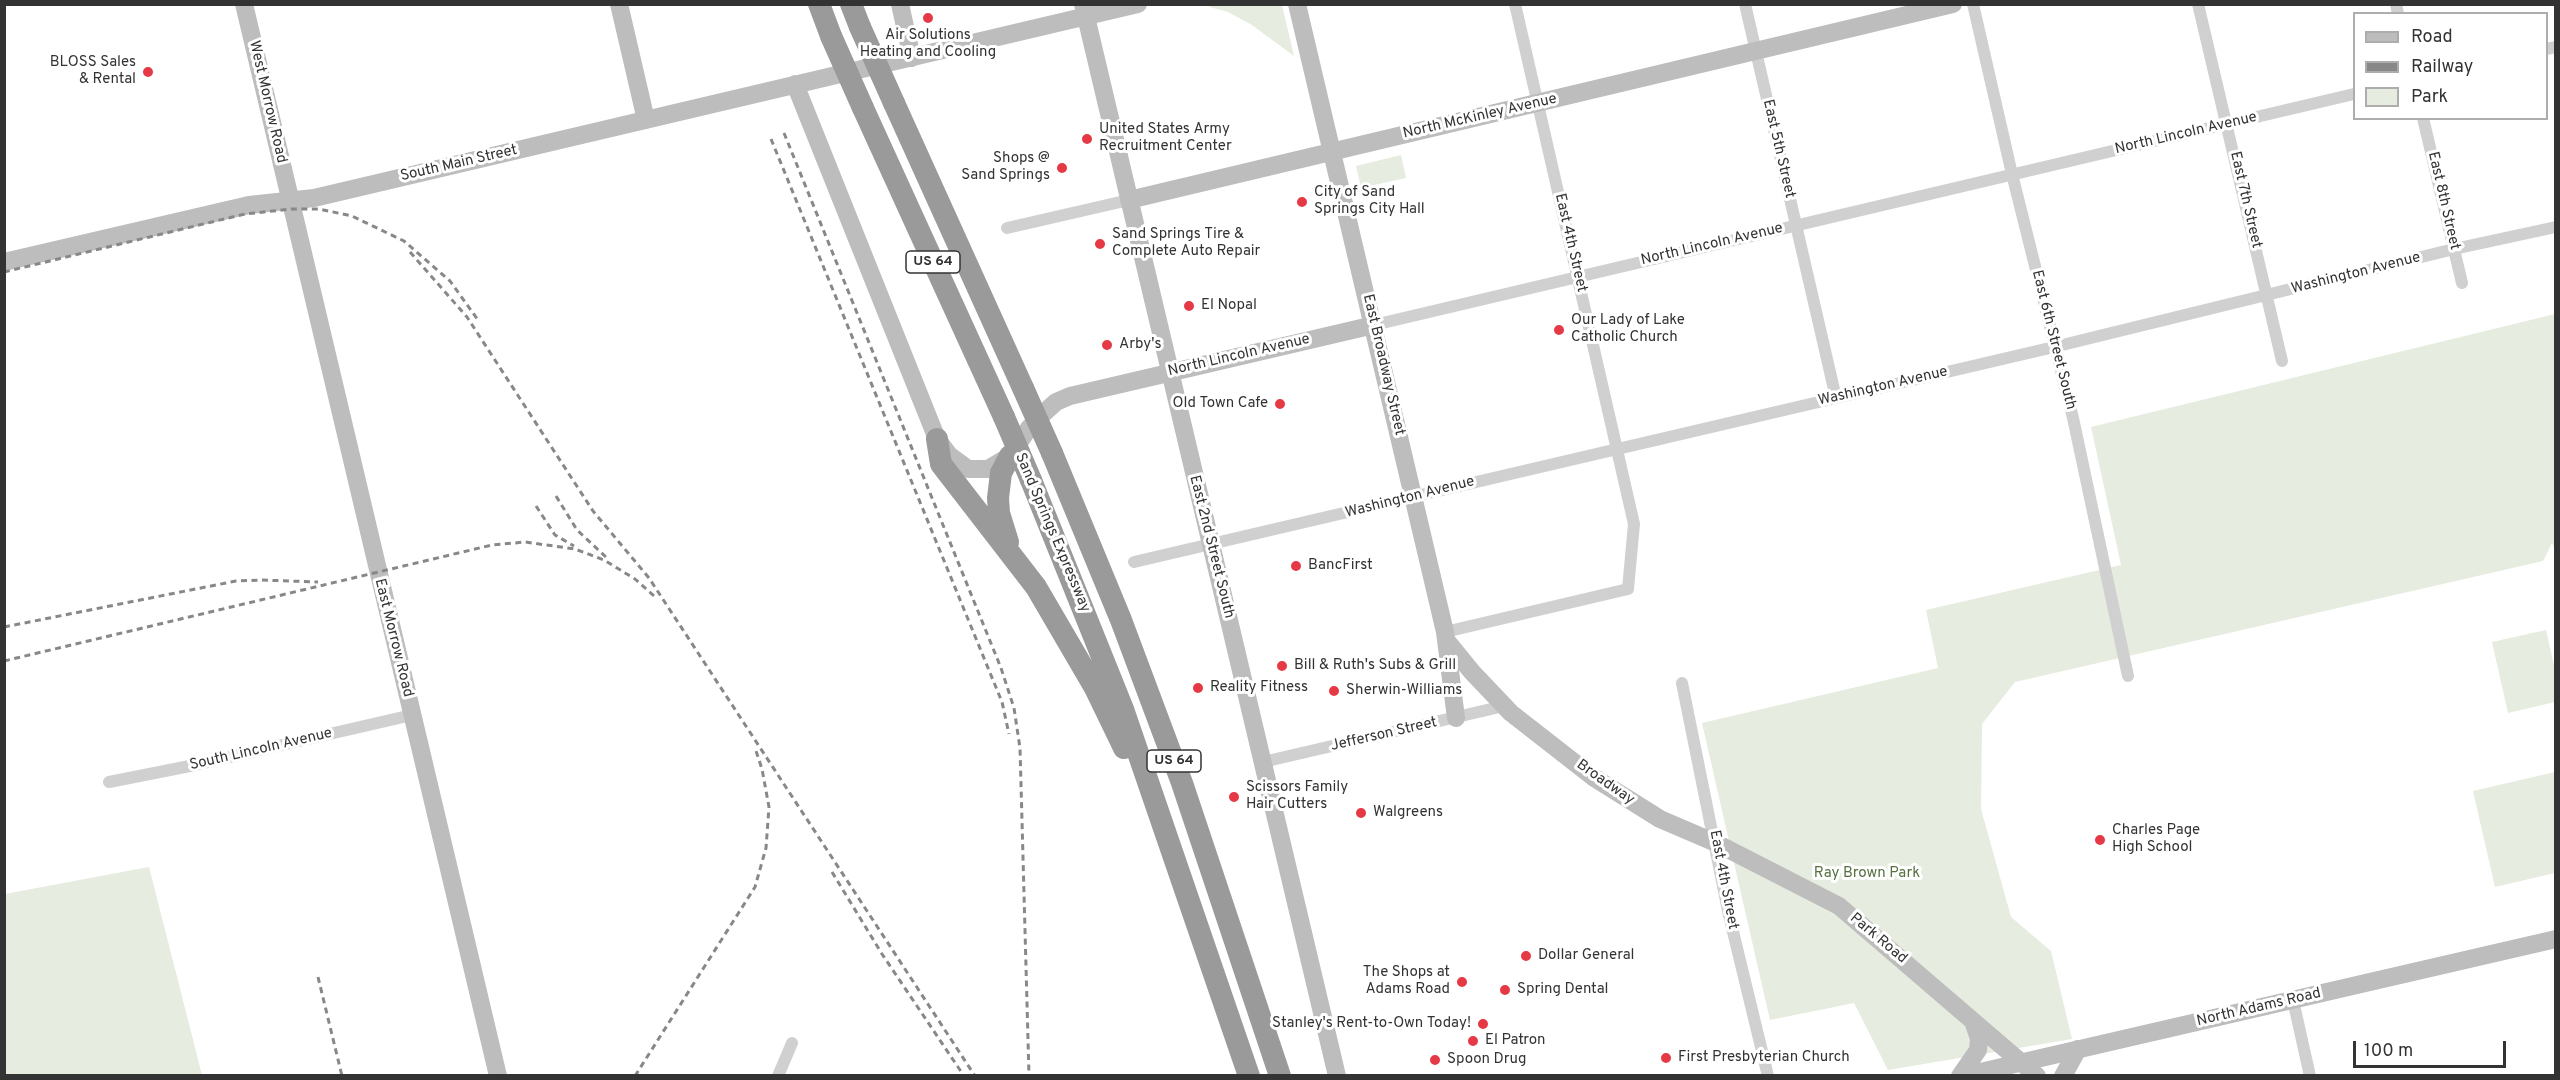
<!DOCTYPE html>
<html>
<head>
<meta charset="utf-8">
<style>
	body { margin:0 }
	#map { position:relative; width:2560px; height:1080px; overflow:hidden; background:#fff; font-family:Overpass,sans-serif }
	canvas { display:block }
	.frame { position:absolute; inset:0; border:6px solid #333; pointer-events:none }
	.legend { position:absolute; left:2353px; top:12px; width:195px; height:108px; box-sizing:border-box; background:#fff; border:2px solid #adadad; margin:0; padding:8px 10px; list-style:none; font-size:18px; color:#333 }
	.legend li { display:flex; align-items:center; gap:12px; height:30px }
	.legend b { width:30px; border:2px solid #adadad }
	.scale { position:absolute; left:2353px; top:1041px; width:153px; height:27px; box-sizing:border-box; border:3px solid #333; border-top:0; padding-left:8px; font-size:18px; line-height:21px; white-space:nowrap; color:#333; -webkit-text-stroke:4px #fff; paint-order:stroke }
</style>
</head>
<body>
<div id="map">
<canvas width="2560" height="1080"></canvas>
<div class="frame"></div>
<ul class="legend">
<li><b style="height:8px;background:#bdbdbd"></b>Road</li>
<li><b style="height:8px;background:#888"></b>Railway</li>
<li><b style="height:16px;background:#e6ecdf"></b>Park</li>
</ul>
<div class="scale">100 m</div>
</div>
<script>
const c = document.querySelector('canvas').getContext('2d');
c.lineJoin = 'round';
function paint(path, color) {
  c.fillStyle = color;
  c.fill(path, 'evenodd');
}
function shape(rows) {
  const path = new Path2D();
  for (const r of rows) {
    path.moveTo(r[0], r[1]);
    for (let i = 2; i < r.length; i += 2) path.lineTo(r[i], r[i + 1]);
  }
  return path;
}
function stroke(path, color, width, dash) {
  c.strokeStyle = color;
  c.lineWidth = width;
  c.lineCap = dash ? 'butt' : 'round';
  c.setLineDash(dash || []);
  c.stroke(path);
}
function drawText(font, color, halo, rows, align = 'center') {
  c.font = font + ' Overpass,sans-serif';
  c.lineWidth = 6;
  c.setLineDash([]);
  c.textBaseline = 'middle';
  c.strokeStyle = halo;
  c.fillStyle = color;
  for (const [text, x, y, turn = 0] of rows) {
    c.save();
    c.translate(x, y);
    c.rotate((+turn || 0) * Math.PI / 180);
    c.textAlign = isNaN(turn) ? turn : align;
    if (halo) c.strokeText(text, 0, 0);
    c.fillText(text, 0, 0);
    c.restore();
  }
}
paint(shape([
	[1210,5,1282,5,1294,56,1252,25,1228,12,1210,7],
	[1401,155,1406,178,1361,188,1356,166],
	[2555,314,2555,549,2552,543,2543,561,2015,682,1982,724,1981,809,2011,917,2051,951,2072,1039,1888,1070,1854,1003,1770,1020,1702,723,1938,668,1926,610,2121,565,2091,427],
	[2546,630,2555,670,2555,702,2508,713,2492,642],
	[2555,772,2555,873,2495,887,2473,791],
	[149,867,202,1075,5,1075,5,894]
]), '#e6ecdf');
stroke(shape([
	[1745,4,1836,398],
	[1973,4,2012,174,2073,418,2128,676],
	[2198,4,2282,361],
	[2396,4,2398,14],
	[2546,49,2556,47],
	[2423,118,2462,283],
	[1007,228,1129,200],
	[1374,325,2354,94],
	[1134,562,2054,347,2454,249,2556,227],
	[1445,632,1628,589,1634,524,1515,4],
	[1682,683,1728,911,1768,1076],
	[1263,762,1504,706],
	[109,782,195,765,412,715],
	[2293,1000,2310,1076],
	[778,1076,792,1043]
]), '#d0d0d0', 12);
stroke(shape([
	[244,4,498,1076],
	[619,4,646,120],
	[900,4,912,58],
	[1083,4,1337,1076],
	[1297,4,1445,632,1456,718],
	[795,84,937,439,949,455,968,469,988,469,1010,456,1029,428,1045,412,1056,402,1070,396,1374,325],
	[1129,200,1953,4],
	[4,262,249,205,314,198,1138,4],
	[1446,640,1472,672,1511,713,1593,777,1660,819,1716,843,1839,906,2037,1076],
	[1960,1076,1978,1050,1979,1039,1973,1021],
	[1963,1076,2556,939],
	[2063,1076,2078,1049]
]), '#bdbdbd', 18);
stroke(shape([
	[819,4,831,36],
	[851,4,860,27],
	[894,103,1023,388],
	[863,108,1004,417],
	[937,439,941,464,1036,587,1095,688,1124,748],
	[1052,453,1121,620,1182,783,1280,1076],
	[1031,480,1123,709,1249,1076],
	[1008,542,999,513,998,498,1001,473,1010,456]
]), '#9a9a9a', 22);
stroke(shape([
	[784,133,1001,668,1014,708,1020,748,1029,1076],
	[771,139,1002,702,1009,734],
	[410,252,467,317,593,511,649,578,975,1076],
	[4,272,245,214,291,209,319,209,352,216,404,241,450,281,478,320],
	[556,496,577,530,607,558],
	[536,506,555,535,574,546],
	[4,627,236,581,261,580,318,582],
	[4,661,492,545,525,542,575,549,604,560,635,579,654,596],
	[832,872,882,954,964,1076],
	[318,977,342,1076],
	[635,1076,755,887,766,848,769,807,762,769,756,751]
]), '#888', 3, [6, 4.5]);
stroke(shape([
	[860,27,894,103],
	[831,36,863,108],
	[1023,388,1052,453],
	[1004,417,1031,480]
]), '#9a9a9a', 22);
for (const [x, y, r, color] of [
	[928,18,6,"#e63946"],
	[148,72,6,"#e63946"],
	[1087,139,6,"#e63946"],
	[1062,168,6,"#e63946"],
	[1302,202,6,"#e63946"],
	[1100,244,6,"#e63946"],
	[1189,306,6,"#e63946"],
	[1559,330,6,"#e63946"],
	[1107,345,6,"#e63946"],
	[1280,404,6,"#e63946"],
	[1296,566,6,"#e63946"],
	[1282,666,6,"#e63946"],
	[1198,688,6,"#e63946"],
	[1334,691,6,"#e63946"],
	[1234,797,6,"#e63946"],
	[1361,813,6,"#e63946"],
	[2100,840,6,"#e63946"],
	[1526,956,6,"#e63946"],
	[1462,982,6,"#e63946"],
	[1505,990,6,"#e63946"],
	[1483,1024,6,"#e63946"],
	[1473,1041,6,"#e63946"],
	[1666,1058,6,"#e63946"],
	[1435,1060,6,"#e63946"]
]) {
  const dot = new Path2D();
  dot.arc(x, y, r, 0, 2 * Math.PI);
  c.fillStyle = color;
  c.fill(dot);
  stroke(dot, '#fff', 2);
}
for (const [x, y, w] of [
	[933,262,54],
	[1174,761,54]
]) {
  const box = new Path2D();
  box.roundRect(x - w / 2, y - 11, w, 22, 4.5);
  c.fillStyle = '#fff';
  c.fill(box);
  stroke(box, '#333', 1.5);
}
drawText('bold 14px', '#333', null, [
	["US 64",933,262],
	["US 64",1174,761]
]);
drawText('15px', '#333', '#fff', [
	["Air Solutions",928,36,"center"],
	["Heating and Cooling",928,53,"center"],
	["BLOSS Sales",136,63,"right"],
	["& Rental",136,80,"right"],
	["United States Army",1099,130],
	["Recruitment Center",1099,147],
	["Shops @",1050,159,"right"],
	["Sand Springs",1050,176,"right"],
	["City of Sand",1314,193],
	["Springs City Hall",1314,210],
	["Sand Springs Tire &",1112,235],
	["Complete Auto Repair",1112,252],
	["El Nopal",1201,306],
	["Our Lady of Lake",1571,321],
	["Catholic Church",1571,338],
	["Arby's",1119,345],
	["Old Town Cafe",1268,404,"right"],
	["BancFirst",1308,566],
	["Bill & Ruth's Subs & Grill",1294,666],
	["Reality Fitness",1210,688],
	["Sherwin-Williams",1346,691],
	["Scissors Family",1246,788],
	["Hair Cutters",1246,805],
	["Walgreens",1373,813],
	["Charles Page",2112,831],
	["High School",2112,848],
	["Dollar General",1538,956],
	["The Shops at",1450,973,"right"],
	["Adams Road",1450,990,"right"],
	["Spring Dental",1517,990],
	["Stanley's Rent-to-Own Today!",1471,1024,"right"],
	["El Patron",1485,1041],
	["First Presbyterian Church",1678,1058],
	["Spoon Drug",1447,1060]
], 'left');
drawText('15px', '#333', '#fff', [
	["West Morrow Road",267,102,77],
	["North McKinley Avenue",1480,117,-13],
	["North Lincoln Avenue",2186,134,-13],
	["East 5th Street",1778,149,77],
	["South Main Street",459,164,-13],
	["East 7th Street",2245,200,77],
	["East 8th Street",2443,201,77],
	["East 4th Street",1570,243,77],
	["North Lincoln Avenue",1712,245,-13],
	["Washington Avenue",2356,274,-14],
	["East 6th Street South",2053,340,76],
	["North Lincoln Avenue",1239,356,-13],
	["East Broadway Street",1383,365,77],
	["Washington Avenue",1883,387,-13],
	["Washington Avenue",1410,498,-14],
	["Sand Springs Expressway",1052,533,67],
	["East 2nd Street South",1211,547,76],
	["East Morrow Road",393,638,76],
	["Jefferson Street",1384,735,-13],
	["South Lincoln Avenue",261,750,-13],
	["Broadway",1605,783,35],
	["East 4th Street",1723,880,79],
	["Park Road",1878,939,40],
	["North Adams Road",2259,1008,-13]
]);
drawText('15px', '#56703f', '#fff', [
	["Ray Brown Park",1867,874]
]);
</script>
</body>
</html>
